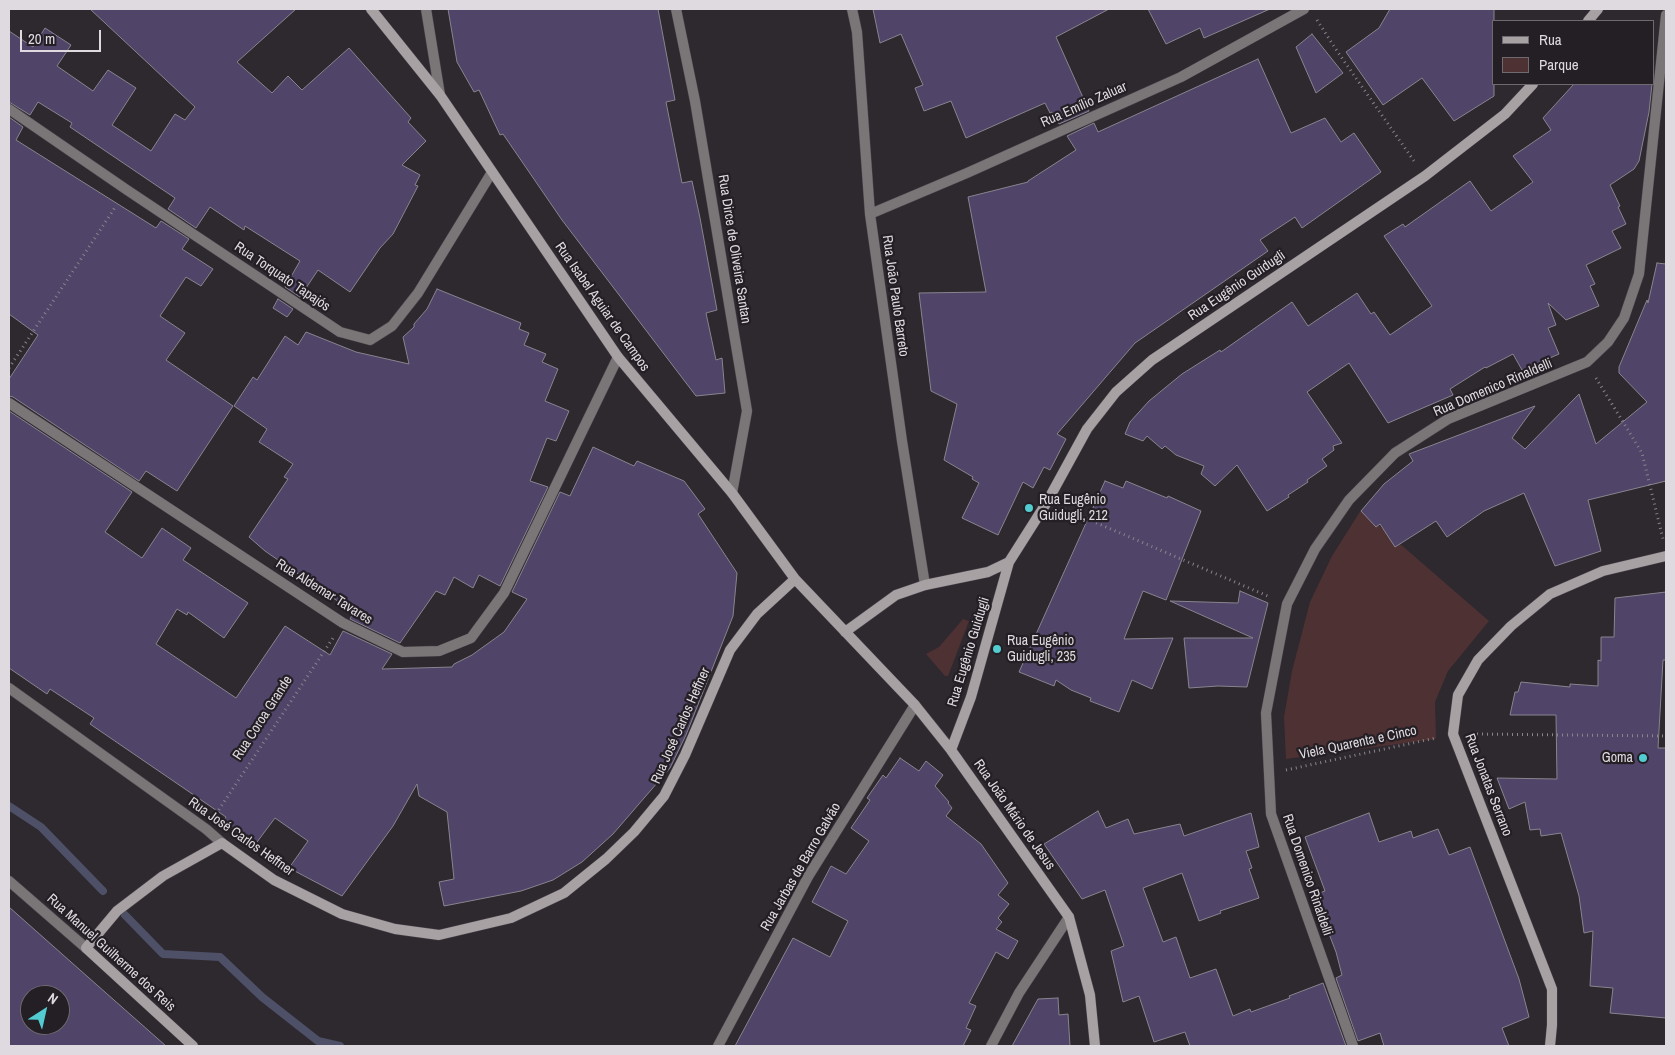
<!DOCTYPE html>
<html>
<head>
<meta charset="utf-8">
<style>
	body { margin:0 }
	#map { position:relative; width:1675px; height:1055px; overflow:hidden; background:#2e282f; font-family:"Archivo Narrow",sans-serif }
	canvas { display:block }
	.frame { position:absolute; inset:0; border:10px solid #dedadf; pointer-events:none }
	.legend { position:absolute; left:1492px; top:20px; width:162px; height:65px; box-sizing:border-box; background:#241f25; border:1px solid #6e6a6f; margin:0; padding:6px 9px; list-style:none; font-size:15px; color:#dedadf }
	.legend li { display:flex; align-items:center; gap:10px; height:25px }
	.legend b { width:25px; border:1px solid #6e6a6f }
	.north { position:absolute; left:20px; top:985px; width:50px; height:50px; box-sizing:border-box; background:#241f25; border:1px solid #6e6a6f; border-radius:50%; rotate:35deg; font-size:14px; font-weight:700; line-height:20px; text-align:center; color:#dedadf }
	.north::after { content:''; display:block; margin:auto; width:18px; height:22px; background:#52ccd0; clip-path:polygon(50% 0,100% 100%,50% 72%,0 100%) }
	.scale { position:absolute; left:20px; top:30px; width:81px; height:22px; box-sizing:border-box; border:2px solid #dedadf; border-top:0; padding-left:6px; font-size:15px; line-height:18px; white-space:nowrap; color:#dedadf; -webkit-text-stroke:4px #241f25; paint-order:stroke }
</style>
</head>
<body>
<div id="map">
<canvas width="1675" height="1055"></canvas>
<div class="frame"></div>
<ul class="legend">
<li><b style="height:6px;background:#a8a1a4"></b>Rua</li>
<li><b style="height:14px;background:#4e3133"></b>Parque</li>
</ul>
<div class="north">N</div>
<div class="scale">20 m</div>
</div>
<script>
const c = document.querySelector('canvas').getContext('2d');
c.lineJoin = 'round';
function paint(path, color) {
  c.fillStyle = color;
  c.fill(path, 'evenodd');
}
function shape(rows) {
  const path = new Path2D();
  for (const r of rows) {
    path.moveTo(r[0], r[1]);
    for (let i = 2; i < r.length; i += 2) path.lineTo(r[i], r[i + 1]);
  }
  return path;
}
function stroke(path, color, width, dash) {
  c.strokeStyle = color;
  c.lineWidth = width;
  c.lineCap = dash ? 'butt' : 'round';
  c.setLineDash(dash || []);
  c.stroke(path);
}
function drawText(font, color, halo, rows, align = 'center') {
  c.font = font + ' "Archivo Narrow",sans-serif';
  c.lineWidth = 4.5;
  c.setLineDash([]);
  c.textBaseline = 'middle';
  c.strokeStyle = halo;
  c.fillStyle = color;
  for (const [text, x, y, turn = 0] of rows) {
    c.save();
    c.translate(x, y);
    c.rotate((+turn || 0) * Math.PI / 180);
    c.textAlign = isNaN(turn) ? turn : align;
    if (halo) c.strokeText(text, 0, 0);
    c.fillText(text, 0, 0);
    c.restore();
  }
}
paint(shape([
	[1361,510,1489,621,1448,671,1435,702,1436,739,1286,759,1284,717,1292,671,1310,602,1332,556],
	[963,619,969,621,948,676,945,676,926,654,939,647]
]), '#4e3133');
stroke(shape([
	[9,806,41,827,103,891],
	[125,915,163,954,220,957,262,997,318,1041,340,1046]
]), '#4e5067', 8);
const building = shape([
	[90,9,296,9,237,62,272,93,288,76,302,90,349,48,411,118,408,122,426,141,402,165,420,175,415,185,418,186,393,234,380,248,350,292,318,270,300,297,285,287,300,261,245,226,244,230,210,207,196,228,168,209,175,198,70,127,72,123,38,102,30,115,9,102,9,31,33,47,45,28,71,45,57,66,93,91,108,70,136,88,112,125,151,151,175,114,185,120,195,107,90,9],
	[448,9,658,9,675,100,666,102,682,183,692,181,700,218,717,310,706,313,716,360,722,358,725,393,696,396,562,220,503,134,500,135,479,90,474,92,457,62,448,9],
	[873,9,1109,9,1056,37,1089,111,1059,124,1052,112,1050,113,1045,103,966,138,951,101,924,111,915,88,923,85,901,34,880,43,873,9],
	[1148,9,1270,9,1204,38,1200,28,1166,44,1148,9],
	[1390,9,1494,9,1494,96,1454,121,1422,78,1383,105,1346,52,1379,28,1390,9],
	[1312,34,1343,73,1316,93,1296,47,1312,34],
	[1258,59,1291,133,1325,118,1341,142,1354,133,1381,172,1302,228,1295,217,1260,240,1268,251,1135,343,1057,434,1066,439,1050,470,1044,467,1033,488,1023,482,998,535,962,518,979,483,972,479,973,477,944,460,957,404,931,391,919,293,986,292,968,197,1028,182,1028,181,1076,150,1067,136,1094,123,1098,132,1258,59],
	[1574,84,1652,84,1649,112,1639,161,1634,169,1610,185,1620,206,1618,207,1626,224,1612,231,1621,248,1586,265,1595,284,1590,286,1599,306,1566,320,1548,303,1556,325,1548,328,1559,354,1522,370,1513,354,1486,368,1485,367,1450,389,1453,395,1388,423,1349,363,1307,392,1342,443,1333,446,1334,450,1322,459,1327,466,1307,480,1308,482,1288,495,1289,497,1267,511,1237,465,1215,486,1201,474,1204,466,1176,455,1165,446,1162,449,1147,436,1143,441,1125,434,1130,422,1149,401,1182,374,1220,350,1221,352,1292,302,1308,326,1357,293,1371,314,1374,312,1390,335,1432,306,1384,236,1403,224,1405,227,1470,181,1491,211,1533,182,1513,156,1551,130,1543,118,1574,84],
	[9,117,23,127,16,140,156,228,161,221,189,239,182,249,213,269,201,286,186,277,160,316,185,333,166,360,233,406,177,491,146,471,139,481,13,397,9,396,9,379,38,335,9,314,9,117],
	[1657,263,1666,264,1666,481,1588,500,1601,551,1555,566,1524,493,1484,511,1447,537,1436,521,1395,547,1380,524,1376,527,1361,511,1384,484,1413,461,1409,454,1535,406,1512,438,1525,449,1579,394,1596,444,1647,402,1619,373,1619,367,1647,300,1648,303,1657,263],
	[437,289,521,323,519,329,529,333,524,345,546,354,542,362,558,369,545,401,569,411,556,441,547,438,530,481,548,487,500,586,479,575,473,588,454,577,445,595,436,591,400,643,350,619,354,611,339,602,265,551,249,537,288,479,284,477,293,464,259,442,267,429,234,406,253,377,257,380,285,336,298,345,306,332,356,352,409,364,403,337,414,327,414,324,427,309,437,289],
	[278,299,293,309,287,317,273,308,278,299],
	[9,411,132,492,105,532,142,558,162,528,191,548,183,560,248,603,224,638,188,612,187,615,177,609,156,644,236,698,285,626,330,655,343,631,392,654,382,669,452,667,454,664,472,655,504,632,527,599,512,592,560,492,570,496,593,447,634,466,637,461,684,481,705,509,698,514,737,573,733,616,686,735,670,768,613,834,582,862,553,880,521,891,444,906,439,882,454,879,447,812,419,796,417,784,393,826,342,896,289,868,308,841,275,818,254,846,223,821,226,817,90,724,94,718,50,689,47,694,9,668,9,411],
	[1105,481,1123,488,1126,481,1167,498,1168,496,1201,511,1166,600,1143,591,1124,639,1173,638,1152,689,1132,680,1119,712,1090,701,1091,698,1071,690,1056,680,1054,686,1019,672,1105,481],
	[1240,591,1268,603,1247,687,1218,686,1189,688,1184,638,1253,638,1170,601,1238,603,1240,591],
	[1666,592,1666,660,1663,660,1658,748,1666,748,1666,1018,1610,1013,1613,988,1590,986,1593,931,1584,933,1579,896,1561,833,1541,836,1540,829,1530,830,1525,802,1509,809,1497,778,1557,779,1556,715,1510,715,1515,692,1518,692,1521,682,1570,687,1570,684,1598,686,1598,660,1601,661,1601,637,1614,637,1615,598,1666,592],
	[900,758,919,771,926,761,943,775,935,786,949,802,948,803,952,808,946,816,981,844,1008,883,998,895,1009,904,998,918,1002,922,996,929,1018,941,1008,959,996,952,969,1003,976,1006,966,1028,971,1030,963,1046,735,1046,793,938,830,957,848,921,812,902,831,866,846,874,869,841,851,828,870,800,867,798,883,775,886,778,900,758],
	[1098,811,1106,828,1128,819,1134,834,1180,824,1184,836,1251,813,1259,847,1246,851,1252,868,1249,869,1259,898,1220,911,1221,913,1199,921,1182,873,1143,888,1163,942,1176,937,1190,978,1216,969,1233,1016,1250,1009,1251,1012,1290,998,1289,996,1323,983,1346,1046,1190,1046,1185,1032,1154,1042,1139,996,1123,1002,1111,951,1124,946,1105,890,1082,899,1044,844,1098,811],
	[1369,813,1379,842,1411,831,1413,838,1438,829,1449,855,1470,847,1519,979,1529,1017,1502,1028,1509,1046,1384,1046,1380,1033,1358,1041,1336,978,1342,975,1336,952,1314,895,1325,891,1305,837,1369,813],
	[9,907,80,970,166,1046,9,1046,9,907],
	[30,995,60,995,60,1025,30,1025,30,995],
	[1058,998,1059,1015,1068,1014,1070,1046,1012,1046,1038,999,1058,998]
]);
paint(building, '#504469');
stroke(building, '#88858e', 1);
const street = shape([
	[426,9,440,95],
	[676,9,695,101,747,411,732,493],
	[852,9,857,32,870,214,902,441,925,585],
	[9,109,127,190,340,332,370,340,392,326,418,293,492,172],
	[870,214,967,173,1181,77,1304,9],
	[9,403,343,623,403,652,439,651,471,638,504,593,618,357],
	[9,688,206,829,222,843],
	[9,881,86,948],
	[718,1046,809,875,915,705],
	[991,1046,1019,993,1069,917],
	[1353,1046,1271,814,1266,713,1287,604,1315,549,1349,500,1395,453,1448,419,1587,362,1608,342,1624,318,1639,274,1666,15]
]);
const secondary = shape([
	[371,9,440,95,618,357,732,493,795,579,915,705,951,750,1069,917,1090,995,1095,1046],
	[1588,21,1598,9],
	[845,632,896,595,925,585,988,572,1009,562],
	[951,750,971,697,1009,562,1047,502,1087,429,1116,392,1152,360,1425,176,1505,114,1533,84],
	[193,1046,86,948,117,911,163,876,222,843,274,880,342,914,395,929,439,935,511,918,564,893,606,859,634,832,664,796,685,755,730,650,757,614,795,579],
	[1550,1046,1552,1025,1552,989,1453,734,1458,695,1478,660,1511,626,1550,594,1603,571,1666,556]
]);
stroke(street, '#4a444b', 11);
stroke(secondary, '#4a444b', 11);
stroke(shape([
	[1317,20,1337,51,1414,161],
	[9,368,116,206],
	[1596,378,1642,453,1663,539],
	[1064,509,1270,597],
	[1472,734,1666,736],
	[1286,770,1436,738],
	[216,814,333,638]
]), '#89848a', 3, [1, 4]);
stroke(street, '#7a7678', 10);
stroke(secondary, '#a8a1a4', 10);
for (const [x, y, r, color] of [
	[1029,508,5,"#52ccd0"],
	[997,649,5,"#52ccd0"],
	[1643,758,5,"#52ccd0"]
]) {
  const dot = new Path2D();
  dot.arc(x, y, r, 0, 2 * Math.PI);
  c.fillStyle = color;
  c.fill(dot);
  stroke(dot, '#241f25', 2);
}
drawText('14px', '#dedadf', '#241f25', [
	["Rua Emílio Zaluar",1084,105,-24],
	["Rua Dirce de Oliveira Santan",734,249,81],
	["Rua Torquato Tapajós",282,277,34],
	["Rua Eugênio Guidugli",1237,286,-34],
	["Rua João Paulo Barreto",895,296,82],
	["Rua Isabel Aguiar de Campos",602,307,55],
	["Rua Domenico Rinaldelli",1493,388,-23],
	["Rua Aldemar Tavares",324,592,32],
	["Rua Eugênio Guidugli",969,652,-73],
	["Rua Coroa Grande",263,718,-57],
	["Rua José Carlos Heffner",681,726,-66],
	["Viela Quarenta e Cinco",1358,743,-12],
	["Rua Jonatas Serrano",1488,785,69],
	["Rua João Mário de Jesus",1014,815,55],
	["Rua José Carlos Heffner",241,837,35],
	["Rua Jarbas de Barro Galvão",801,867,-60],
	["Rua Domenico Rinaldelli",1307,875,71],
	["Rua Manuel Guilherme dos Reis",111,953,42]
]);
drawText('14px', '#dedadf', '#241f25', [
	["Rua Eugênio",1039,500],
	["Guidugli, 212",1039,516],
	["Rua Eugênio",1007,641],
	["Guidugli, 235",1007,657],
	["Goma",1633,758,"right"]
], 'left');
</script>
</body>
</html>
